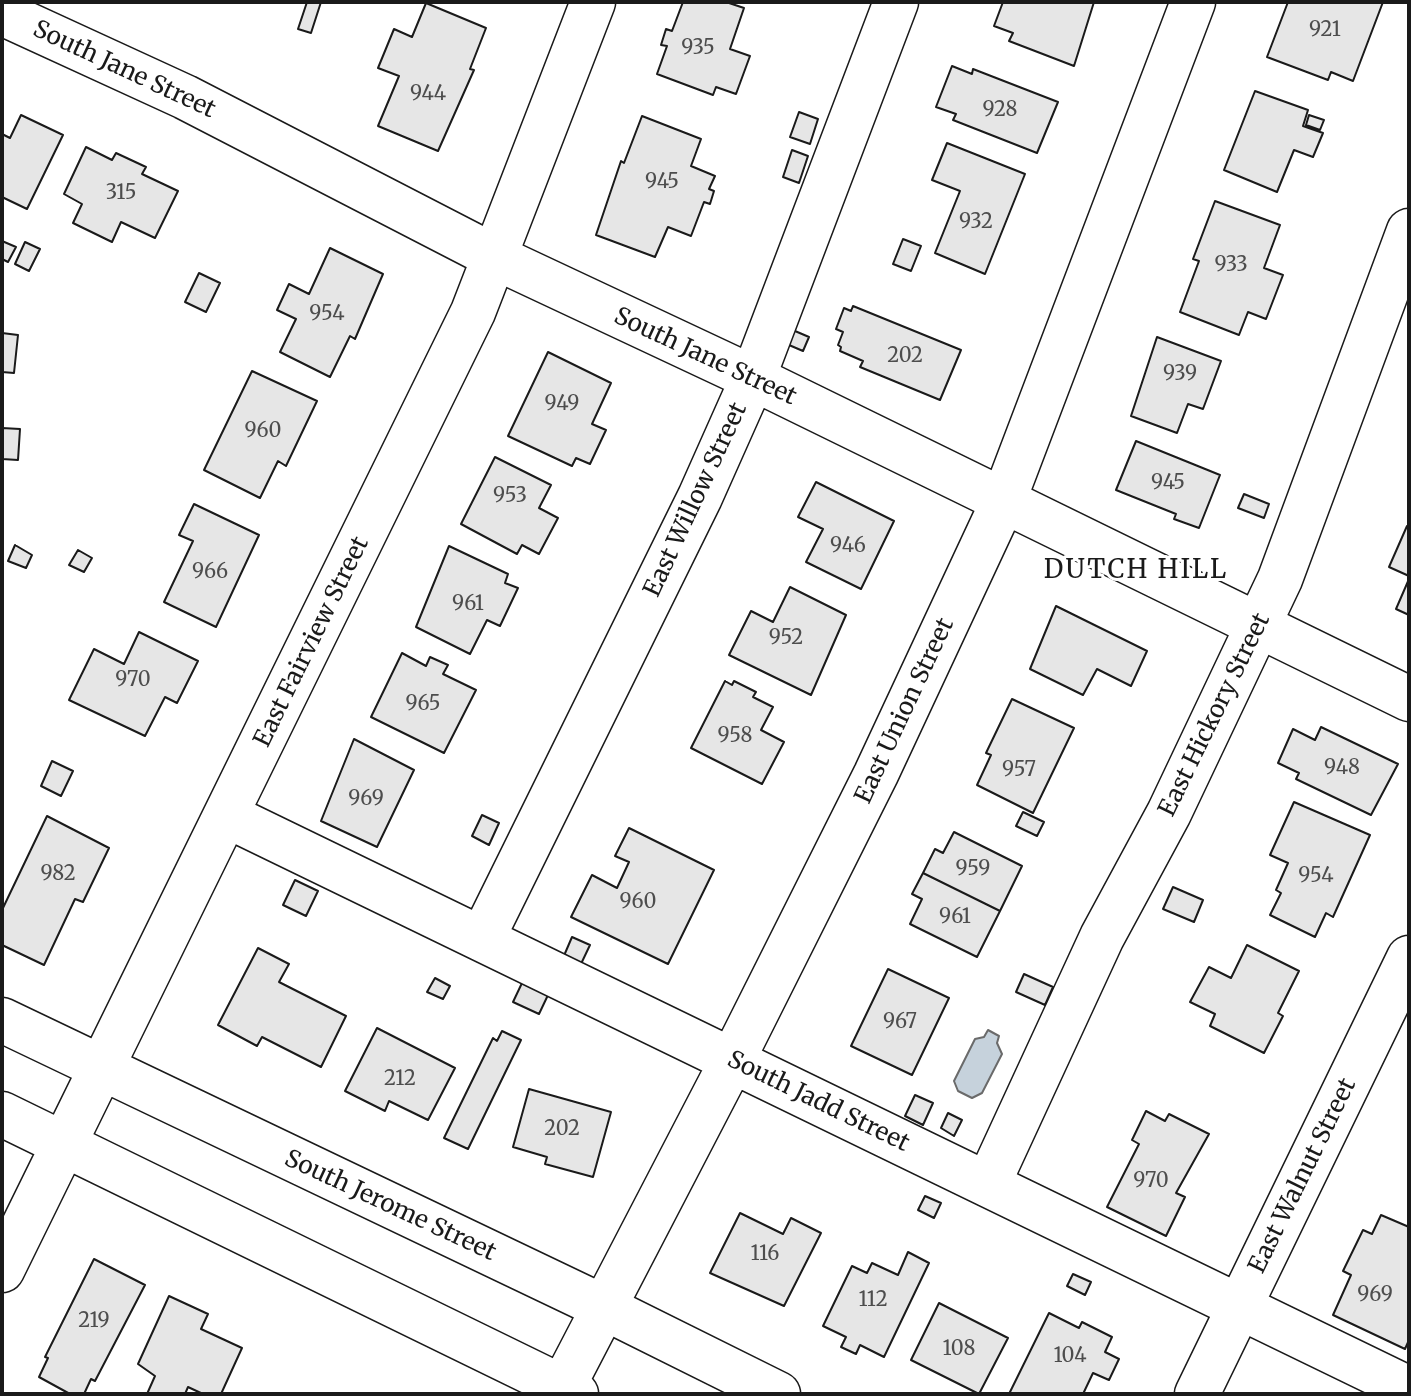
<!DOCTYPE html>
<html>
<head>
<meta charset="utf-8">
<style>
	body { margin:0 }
	#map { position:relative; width:1411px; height:1396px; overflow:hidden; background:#fff; font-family:Merriweather,serif }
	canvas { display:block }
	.frame { position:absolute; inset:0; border:4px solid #1a1a1a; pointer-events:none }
</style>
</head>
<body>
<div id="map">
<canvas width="1411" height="1396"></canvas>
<div class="frame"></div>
</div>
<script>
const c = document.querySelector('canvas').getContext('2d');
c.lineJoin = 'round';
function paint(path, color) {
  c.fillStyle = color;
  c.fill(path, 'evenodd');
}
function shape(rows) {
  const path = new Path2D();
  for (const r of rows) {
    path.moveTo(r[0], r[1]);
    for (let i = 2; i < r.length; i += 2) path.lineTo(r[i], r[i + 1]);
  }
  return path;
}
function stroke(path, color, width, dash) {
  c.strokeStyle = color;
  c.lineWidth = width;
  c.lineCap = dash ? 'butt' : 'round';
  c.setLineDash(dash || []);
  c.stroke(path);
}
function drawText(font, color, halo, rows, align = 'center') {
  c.font = font + ' Merriweather,serif';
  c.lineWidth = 6;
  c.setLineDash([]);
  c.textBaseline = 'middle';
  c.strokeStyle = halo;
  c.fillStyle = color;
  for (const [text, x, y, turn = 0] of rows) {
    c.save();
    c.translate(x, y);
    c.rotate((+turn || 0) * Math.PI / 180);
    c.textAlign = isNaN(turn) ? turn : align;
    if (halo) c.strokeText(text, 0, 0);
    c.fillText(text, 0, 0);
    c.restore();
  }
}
const water = shape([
	[988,1030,999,1036,997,1043,1002,1054,982,1093,972,1098,958,1091,954,1081,975,1039,984,1037,988,1030]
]);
paint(water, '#c6d2dc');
stroke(water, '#6a6a6a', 2);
const building = shape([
	[307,2,321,2,311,33,298,29,307,2],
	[683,2,726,2,744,8,730,49,750,56,736,94,716,87,713,95,657,74,667,46,661,45,666,29,672,31,683,2],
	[1003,2,1094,2,1074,66,1009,41,1013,33,994,26,1003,2],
	[1288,2,1383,2,1353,81,1331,72,1328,80,1267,57,1288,2],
	[426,3,486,28,470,69,474,70,438,151,378,126,399,76,378,68,394,29,412,37,426,3],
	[952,66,972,74,973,69,1058,102,1037,153,953,120,956,114,936,107,952,66],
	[1255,91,1308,110,1303,126,1323,133,1313,157,1294,150,1277,192,1224,170,1255,91],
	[799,112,818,119,810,144,790,137,799,112],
	[21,115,63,135,27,209,2,197,2,134,10,138,21,115],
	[1309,115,1324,120,1320,130,1306,125,1309,115],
	[642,116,701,139,691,166,715,176,709,189,714,191,710,204,704,202,691,236,668,227,655,257,596,235,621,161,624,163,642,116],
	[947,143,1025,174,985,274,935,253,960,191,932,180,947,143],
	[86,147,112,160,116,153,146,167,142,174,178,191,155,238,121,222,112,242,73,223,82,204,64,194,86,147],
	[792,150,808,156,799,183,783,177,792,150],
	[1215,201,1280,225,1264,268,1283,275,1266,319,1248,312,1239,335,1180,312,1199,261,1193,259,1215,201],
	[903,239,921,246,911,271,893,264,903,239],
	[2,241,16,247,8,262,2,259,2,241],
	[25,242,40,249,29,271,15,264,25,242],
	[330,248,383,274,355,339,350,336,330,377,280,352,296,319,277,310,289,284,309,294,330,248],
	[199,273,220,283,206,312,185,302,199,273],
	[853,306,961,350,940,400,860,367,863,361,840,351,841,347,838,345,843,332,836,329,844,308,851,311,853,306],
	[788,328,809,337,803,351,782,342,788,328],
	[2,333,18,335,14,373,2,372,2,333],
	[1157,337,1221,361,1203,409,1188,404,1177,433,1131,416,1157,337],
	[548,352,611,383,592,424,606,430,590,464,576,458,572,466,508,436,548,352],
	[252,371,317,401,286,466,278,461,260,498,204,470,252,371],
	[2,428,20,429,18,460,2,459,2,428],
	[1136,441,1220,475,1199,528,1174,519,1176,514,1116,490,1136,441],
	[495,457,551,485,539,508,558,518,539,554,522,545,517,554,461,524,495,457],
	[816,482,894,521,861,589,806,562,823,529,798,517,816,482],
	[1244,494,1269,504,1264,518,1238,508,1244,494],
	[194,504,259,535,216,627,164,602,193,541,179,535,194,504],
	[1407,526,1409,527,1409,576,1389,567,1407,526],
	[15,545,32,555,26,568,8,561,15,545],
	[449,546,508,574,505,583,518,588,500,626,487,620,470,654,416,627,449,546],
	[78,550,92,558,84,572,69,565,78,550],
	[1409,579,1409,615,1396,609,1409,579],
	[790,587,846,615,811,695,729,655,751,611,773,622,790,587],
	[1056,606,1147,651,1131,686,1097,669,1083,695,1030,669,1056,606],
	[139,632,198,661,177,703,165,697,145,736,69,700,94,649,124,664,139,632],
	[402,653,426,666,430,657,448,665,443,674,476,690,444,753,371,717,402,653],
	[725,681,732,685,734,681,756,692,753,697,773,707,761,730,784,742,762,784,691,748,725,681],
	[1012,699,1074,728,1033,813,977,785,991,755,986,753,1012,699],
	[1321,727,1398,764,1371,815,1296,779,1299,773,1278,763,1293,729,1315,740,1321,727],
	[354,739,414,770,377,847,321,821,354,739],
	[52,761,73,771,61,796,41,786,52,761],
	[1294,802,1370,835,1333,917,1326,913,1315,937,1270,915,1281,893,1276,890,1288,863,1270,855,1294,802],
	[1023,812,1044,822,1037,836,1016,826,1023,812],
	[482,815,499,823,489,845,472,836,482,815],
	[47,816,109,848,83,902,75,899,44,965,2,945,2,910,47,816],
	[629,828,714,870,668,964,571,917,592,875,617,888,629,862,615,856,629,828],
	[954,832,1022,866,1000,911,923,873,935,849,943,853,954,832],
	[923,873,1000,911,977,957,910,924,922,899,912,894,923,873],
	[295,880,318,891,306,916,283,905,295,880],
	[1173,887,1203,900,1194,922,1163,909,1173,887],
	[572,937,590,945,580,966,563,958,572,937],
	[1247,945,1299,971,1278,1013,1283,1016,1264,1053,1210,1026,1215,1014,1190,1002,1209,967,1231,978,1247,945],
	[258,948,289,964,279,982,346,1016,321,1067,262,1037,257,1046,218,1025,258,948],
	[888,969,949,998,912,1075,851,1046,888,969],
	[1024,974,1053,987,1045,1005,1016,992,1024,974],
	[435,978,450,986,443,999,427,992,435,978],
	[522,983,548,995,539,1014,513,1002,522,983],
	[377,1028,455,1068,428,1120,389,1101,385,1111,345,1091,377,1028],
	[502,1031,521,1040,468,1149,444,1138,493,1038,497,1041,502,1031],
	[529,1089,611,1112,593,1177,545,1164,547,1157,513,1147,529,1089],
	[915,1095,933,1103,923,1125,905,1116,915,1095],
	[1146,1111,1165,1121,1169,1114,1209,1134,1176,1193,1185,1197,1166,1236,1107,1207,1139,1144,1132,1140,1146,1111],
	[948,1113,962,1120,954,1136,941,1128,948,1113],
	[925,1196,941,1203,934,1218,918,1210,925,1196],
	[740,1213,783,1234,791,1218,821,1233,784,1306,710,1273,740,1213],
	[1381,1215,1409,1227,1409,1340,1405,1349,1333,1315,1351,1275,1343,1271,1363,1230,1372,1234,1381,1215],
	[908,1252,929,1263,884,1357,860,1345,856,1354,841,1347,846,1337,823,1326,852,1266,867,1273,872,1263,898,1275,908,1252],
	[94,1259,145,1285,95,1381,91,1379,84,1394,70,1394,39,1377,48,1358,45,1357,94,1259],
	[1073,1274,1091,1282,1085,1295,1067,1286,1073,1274],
	[169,1296,208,1314,201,1329,242,1348,221,1394,203,1394,188,1387,185,1394,147,1394,155,1376,138,1364,169,1296],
	[939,1303,1008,1338,979,1394,911,1360,939,1303],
	[1049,1313,1079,1328,1082,1322,1112,1337,1105,1352,1119,1359,1109,1380,1093,1373,1083,1394,1009,1394,1049,1313]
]);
paint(building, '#e6e6e6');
stroke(building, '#1a1a1a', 2);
const minor = shape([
	[2,13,185,97,495,257,753,378,1409,699],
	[228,816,1409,1389],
	[482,939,700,497,753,378,896,2],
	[2,1020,603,1307,778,1394],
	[2,1114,576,1394],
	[988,1184,1102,937,1169,813,1280,579,1409,231],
	[2,1270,473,312,593,2],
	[559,1394,732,1061,876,774,1003,502,1193,2],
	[1197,1394,1409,958]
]);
stroke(minor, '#1a1a1a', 47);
stroke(minor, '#fff', 44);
drawText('20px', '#4d4d4d', null, [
	["921",1325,30],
	["935",698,48],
	["944",428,94],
	["928",1000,110],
	["945",662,182],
	["315",121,193],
	["932",976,222],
	["933",1231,265],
	["954",327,314],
	["202",905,356],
	["939",1180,374],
	["949",562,404],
	["960",263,431],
	["945",1168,483],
	["953",510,496],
	["946",848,546],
	["966",210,572],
	["961",468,604],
	["952",786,638],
	["970",133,680],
	["965",423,704],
	["958",735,736],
	["948",1342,768],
	["957",1019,770],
	["969",366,799],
	["959",973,869],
	["982",58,874],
	["954",1316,876],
	["960",638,902],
	["961",955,917],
	["967",900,1022],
	["212",400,1079],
	["202",562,1129],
	["970",1151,1181],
	["116",765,1254],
	["969",1375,1295],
	["112",873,1300],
	["219",94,1321],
	["108",959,1349],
	["104",1070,1356]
]);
drawText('24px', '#1a1a1a', '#fff', [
	["South Jane Street",124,70,25],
	["South Jane Street",705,357,25],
	["East Willow Street",696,500,-65],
	["East Fairview Street",312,642,-64],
	["East Union Street",905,711,-65],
	["East Hickory Street",1215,715,-64],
	["South Jadd Street",818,1102,26],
	["East Walnut Street",1303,1176,-64],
	["South Jerome Street",390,1206,25]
]);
c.letterSpacing = '2px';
drawText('26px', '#1a1a1a', '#fff', [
	["DUTCH HILL",1136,571]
]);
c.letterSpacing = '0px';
</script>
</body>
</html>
